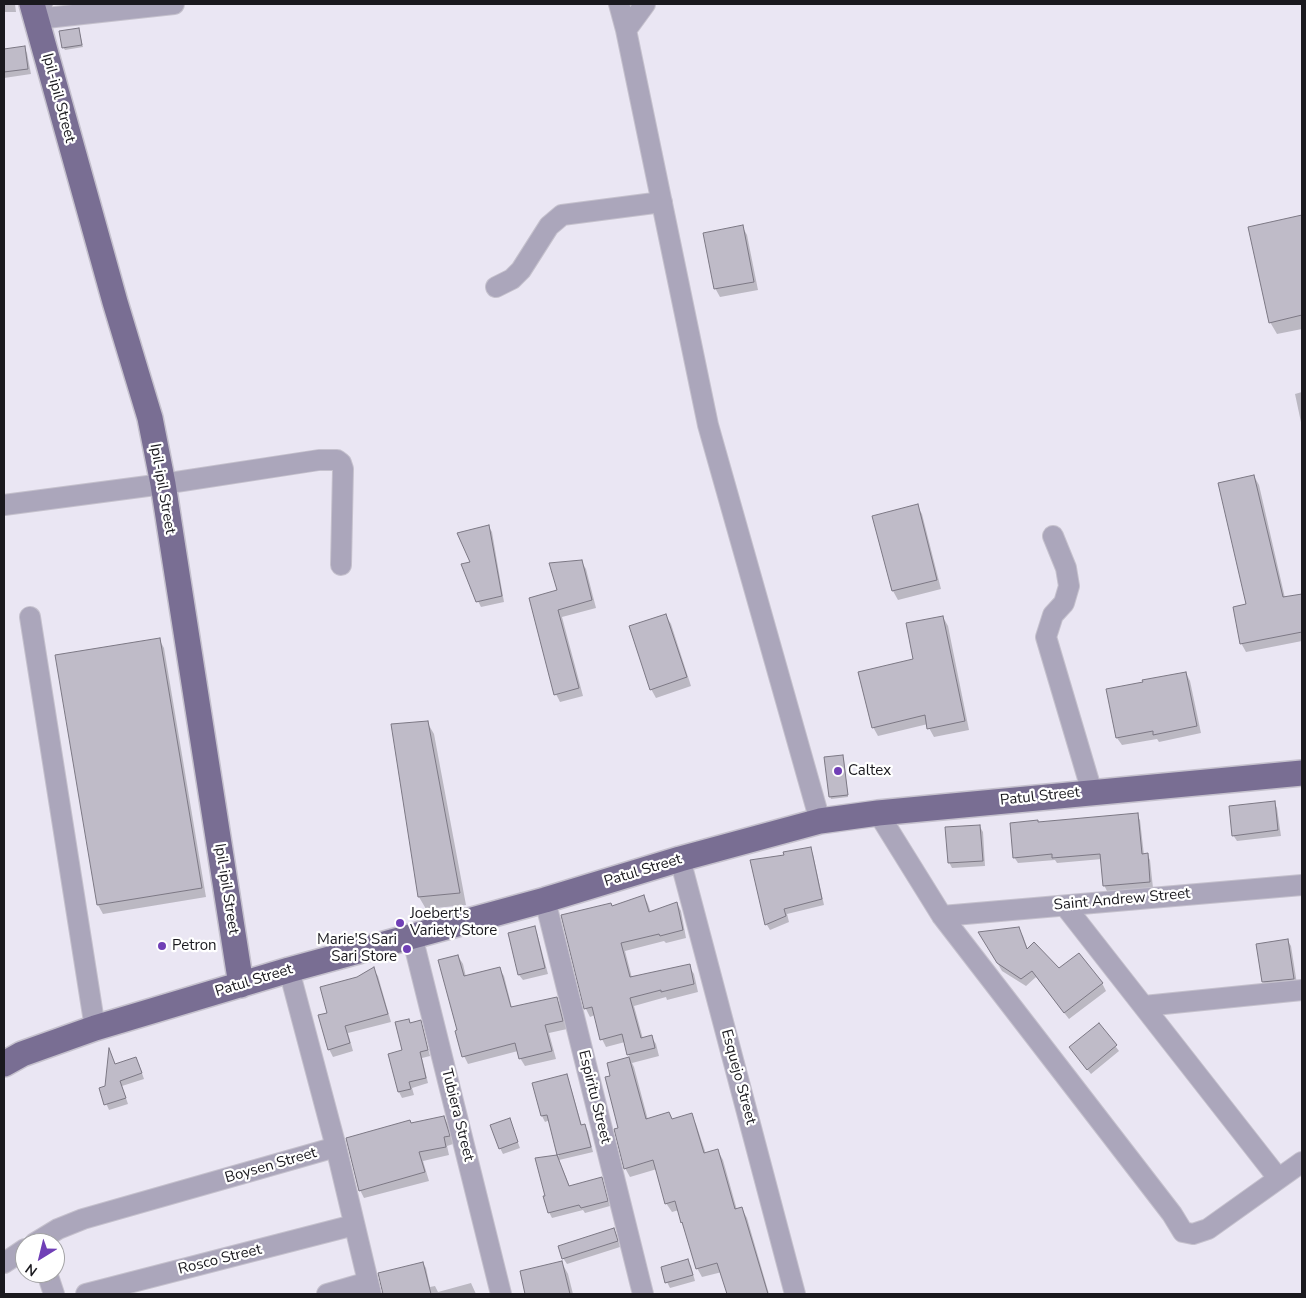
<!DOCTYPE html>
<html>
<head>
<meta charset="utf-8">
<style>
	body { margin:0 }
	#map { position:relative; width:1306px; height:1298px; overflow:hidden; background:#eae6f3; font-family:"Nunito Sans",sans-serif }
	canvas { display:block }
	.frame { position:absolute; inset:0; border:5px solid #1a191e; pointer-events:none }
	.north { position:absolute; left:15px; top:1233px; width:50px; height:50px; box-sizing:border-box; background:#fff; border:1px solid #a3a3a5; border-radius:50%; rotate:216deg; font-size:14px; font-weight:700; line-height:20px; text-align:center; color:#1a191e }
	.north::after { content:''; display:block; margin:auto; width:18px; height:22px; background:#703fb6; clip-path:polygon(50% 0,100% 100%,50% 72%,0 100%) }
</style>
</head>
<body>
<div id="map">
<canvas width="1306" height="1298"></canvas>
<div class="frame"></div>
<div class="north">N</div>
</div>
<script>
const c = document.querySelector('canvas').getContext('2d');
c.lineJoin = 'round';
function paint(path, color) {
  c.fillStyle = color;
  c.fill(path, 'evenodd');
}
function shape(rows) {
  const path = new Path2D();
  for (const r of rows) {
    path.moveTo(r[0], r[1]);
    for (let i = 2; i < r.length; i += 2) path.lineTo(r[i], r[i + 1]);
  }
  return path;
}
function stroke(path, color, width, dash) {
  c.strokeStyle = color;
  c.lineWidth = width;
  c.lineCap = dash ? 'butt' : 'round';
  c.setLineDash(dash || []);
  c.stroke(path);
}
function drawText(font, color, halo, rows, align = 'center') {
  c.font = font + ' "Nunito Sans",sans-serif';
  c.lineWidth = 4.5;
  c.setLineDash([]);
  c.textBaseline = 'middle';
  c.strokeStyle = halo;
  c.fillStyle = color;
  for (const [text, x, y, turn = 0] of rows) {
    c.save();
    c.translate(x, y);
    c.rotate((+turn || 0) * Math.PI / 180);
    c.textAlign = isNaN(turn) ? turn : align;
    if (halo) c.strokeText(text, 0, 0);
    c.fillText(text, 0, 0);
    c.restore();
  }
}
paint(shape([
	[4,4,15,4,16,12,4,12],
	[79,29,83,47,65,50,63,47],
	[24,47,27,53,31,74,4,78,4,50],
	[1302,217,1302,329,1277,334,1270,322,1249,228],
	[742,226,747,235,758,290,720,297,715,288],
	[1302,392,1302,427,1295,394],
	[1254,476,1259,485,1285,598,1302,595,1302,641,1246,652,1241,643,1248,605],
	[917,506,922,514,941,589,898,600,893,591,873,517],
	[489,527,492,532,504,602,481,607,478,601],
	[581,561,586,569,596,608,562,617,583,696,560,702,556,694,558,591],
	[666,616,671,624,691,686,656,698,651,689],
	[943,617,948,626,969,730,934,737,929,728,928,724,878,736,873,727,914,659],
	[159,639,164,648,206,897,103,914,98,905,56,656],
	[1186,673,1190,681,1201,733,1159,742,1157,739,1122,745,1117,738],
	[427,722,434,734,466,905,426,909,419,897],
	[842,756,844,759,848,797,831,799,830,796],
	[1274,802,1277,808,1281,836,1237,841,1233,835],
	[1137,815,1140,820,1144,855,1147,854,1150,860,1153,888,1107,891,1104,885,1102,859,1057,863,1055,860,1018,863,1014,857,1038,823],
	[980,827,983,832,985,866,952,868,949,862],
	[810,848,813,854,824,905,787,914,789,922,770,930,767,925,751,861,786,856],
	[644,896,648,904,651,913,677,903,681,911,686,938,666,943,664,941,625,951,632,978,689,966,694,974,698,992,667,1000,666,997,634,1006,643,1039,651,1036,656,1044,659,1056,632,1063,634,1067,648,1120,669,1113,673,1120,691,1115,696,1124,706,1154,718,1151,723,1160,737,1210,742,1209,747,1218,769,1294,728,1294,722,1272,702,1277,697,1268,686,1229,682,1222,679,1210,672,1212,666,1203,657,1169,630,1177,625,1168,612,1076,608,1064,630,1058,625,1042,606,1047,602,1039,595,1015,590,1017,586,1009,562,916,612,907],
	[534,927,537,933,548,974,523,980,519,975,509,934],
	[1018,929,1023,936,1028,950,1059,970,1102,983,1106,991,1069,1019,1036,977,1026,986,1002,971,980,933],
	[1288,941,1291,946,1297,984,1266,987,1263,982],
	[458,956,463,964,466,977,499,968,504,976,512,1008,556,998,561,1006,567,1029,549,1033,556,1059,525,1066,520,1058,518,1051,468,1064,464,1056,459,1031],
	[373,969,378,976,391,1022,348,1033,353,1051,333,1057,329,1049,328,1014,358,978],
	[409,1021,411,1024,420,1022,423,1027,430,1056,422,1058,428,1083,412,1088,414,1095,402,1098,399,1092,389,1055,403,1051],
	[1099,1024,1119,1051,1091,1074,1074,1053],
	[139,1064,144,1079,122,1086,128,1104,109,1110,100,1089,106,1087,115,1066],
	[566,1075,569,1081,582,1126,584,1125,588,1131,593,1152,559,1160,570,1187,601,1179,604,1184,610,1206,585,1213,583,1210,552,1218,549,1212,547,1197,536,1159,559,1156,550,1120,545,1122,542,1116,533,1084],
	[444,1117,449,1126,453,1144,447,1146,449,1155,423,1161,429,1181,364,1198,360,1190,411,1124],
	[509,1119,520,1148,503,1154,500,1148],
	[614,1229,617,1235,620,1247,567,1264,563,1258],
	[688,1261,691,1266,695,1281,670,1288,667,1282],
	[423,1263,426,1268,430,1287,435,1286,438,1292,471,1283,476,1294,384,1294,384,1291],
	[562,1263,568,1274,573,1294,526,1294,521,1272]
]), '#0003');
const building = shape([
	[79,28,82,45,62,48,59,31,79,28],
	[25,46,28,69,4,72,4,49,25,46],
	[1302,215,1302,315,1269,323,1248,227,1302,215],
	[743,225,754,282,714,289,703,233,743,225],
	[1254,475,1283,597,1302,594,1302,632,1240,644,1233,607,1246,604,1218,483,1254,475],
	[918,504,937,580,892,591,872,516,918,504],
	[489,525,502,596,476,602,461,564,470,562,457,533,489,525],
	[582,560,592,600,558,610,579,688,554,695,529,598,557,590,549,563,582,560],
	[666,614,687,677,650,690,629,626,666,614],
	[943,616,965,721,927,729,925,715,872,728,858,672,913,659,906,623,943,616],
	[160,638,202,888,97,905,55,655,160,638],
	[1186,672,1197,726,1153,735,1153,731,1116,738,1106,689,1143,682,1142,680,1186,672],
	[428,721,460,893,418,897,391,724,428,721],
	[843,755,848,795,829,797,824,757,843,755],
	[1275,801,1278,830,1232,836,1229,806,1275,801],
	[1138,813,1142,854,1148,853,1150,882,1103,886,1100,854,1052,858,1052,854,1013,858,1010,823,1038,820,1038,822,1138,813],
	[980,825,983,861,948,863,945,827,980,825],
	[811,847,822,899,784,909,786,916,765,925,750,860,784,855,783,852,811,847],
	[644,895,649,912,677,902,683,930,660,936,659,934,621,943,630,977,690,964,694,984,661,992,661,990,630,998,641,1038,652,1035,655,1048,627,1055,622,1034,600,1040,592,1007,584,1009,561,915,611,903,612,906,644,895],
	[535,926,545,968,518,975,508,933,535,926],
	[1019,927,1027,949,1034,942,1059,968,1079,953,1103,983,1064,1013,1032,971,1021,979,997,963,978,932,1019,927],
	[1288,939,1294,979,1262,982,1256,944,1288,939],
	[458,955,464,976,500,967,511,1007,557,997,563,1021,545,1025,552,1051,519,1059,515,1043,462,1057,455,1031,457,1030,438,960,458,955],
	[374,967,388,1014,345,1026,350,1043,328,1050,318,1015,327,1013,320,987,357,977,374,967],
	[409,1019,410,1023,421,1020,428,1050,420,1052,426,1078,409,1082,411,1089,398,1092,388,1054,402,1050,395,1022,409,1019],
	[1099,1023,1117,1045,1087,1070,1069,1047,1099,1023],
	[109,1048,115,1064,136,1057,142,1073,120,1081,126,1098,104,1105,99,1088,105,1086,109,1048],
	[629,1057,646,1119,669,1112,672,1119,692,1113,704,1153,718,1149,735,1209,742,1207,768,1294,727,1294,717,1263,696,1269,682,1222,681,1223,675,1201,665,1204,653,1160,624,1169,614,1129,618,1128,605,1077,610,1076,607,1063,629,1057],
	[567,1074,581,1125,585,1124,591,1147,557,1155,547,1115,541,1116,532,1083,567,1074],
	[444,1116,450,1136,444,1137,446,1147,419,1152,425,1172,359,1191,346,1138,410,1120,411,1123,444,1116],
	[510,1118,518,1142,499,1149,490,1125,510,1118],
	[557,1155,569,1186,602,1177,608,1201,581,1208,579,1205,548,1213,543,1196,545,1196,535,1158,557,1155],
	[614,1228,618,1241,562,1259,558,1246,614,1228],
	[688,1259,693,1275,665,1283,661,1267,688,1259],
	[562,1261,570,1294,525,1294,520,1271,562,1261],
	[423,1262,431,1294,383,1294,378,1273,423,1262]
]);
paint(building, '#bfbbc8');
stroke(building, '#7c7884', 1);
const minor = shape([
	[619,4,626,30,708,425,820,821],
	[42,5,37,19,174,4],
	[626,30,645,4],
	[496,287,512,279,521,270,549,226,562,215,662,202],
	[4,505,163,484,319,460,337,460,341,463,343,469,341,565],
	[1053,536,1066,568,1069,586,1064,603,1053,615,1046,637,1092,792],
	[30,617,95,1028],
	[878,813,942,916,1172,1214,1183,1232,1193,1234,1208,1229,1302,1162],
	[680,859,795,1294],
	[545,900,643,1294],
	[1065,906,1278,1178],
	[942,916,1302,885],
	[412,936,501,1294],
	[1144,1006,1302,990],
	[336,1147,371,1294],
	[35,1243,58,1229,83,1219,336,1147,289,970],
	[4,1263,25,1249],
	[47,1273,54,1294],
	[86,1294,354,1225],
	[327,1294,368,1282]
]);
const major = shape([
	[32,4,115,302,150,418,163,484,241,985],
	[4,1064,22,1054,95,1028,289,970,545,900,680,859,820,821,878,813,1302,773]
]);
stroke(minor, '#c5c1cd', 22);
stroke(major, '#c5c1cd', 28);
stroke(minor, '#aba6bb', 20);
stroke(major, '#796e93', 25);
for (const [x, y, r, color] of [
	[838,771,5,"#703fb6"],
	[400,923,5,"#703fb6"],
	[162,946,5,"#703fb6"],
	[407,949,5,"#703fb6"]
]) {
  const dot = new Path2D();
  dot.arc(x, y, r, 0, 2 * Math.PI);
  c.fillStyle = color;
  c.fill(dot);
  stroke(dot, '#fff', 2);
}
drawText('15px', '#1a191e', '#fff', [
	["Ipil-ipil Street",58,98,75],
	["Ipil-ipil Street",162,489,80],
	["Patul Street",1040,797,-6],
	["Patul Street",643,871,-17],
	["Ipil-ipil Street",226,889,81],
	["Saint Andrew Street",1122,900,-5],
	["Patul Street",254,981,-17],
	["Esquejo Street",738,1077,75],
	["Espiritu Street",594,1097,76],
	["Tubiera Street",457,1115,76],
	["Boysen Street",271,1166,-16],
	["Rosco Street",220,1260,-14]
]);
drawText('15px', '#1a191e', '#fff', [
	["Caltex",848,771],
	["Joebert's",410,914],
	["Variety Store",410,931],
	["Marie'S Sari",397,940,"right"],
	["Sari Store",397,957,"right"],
	["Petron",172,946]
], 'left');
</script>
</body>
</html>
